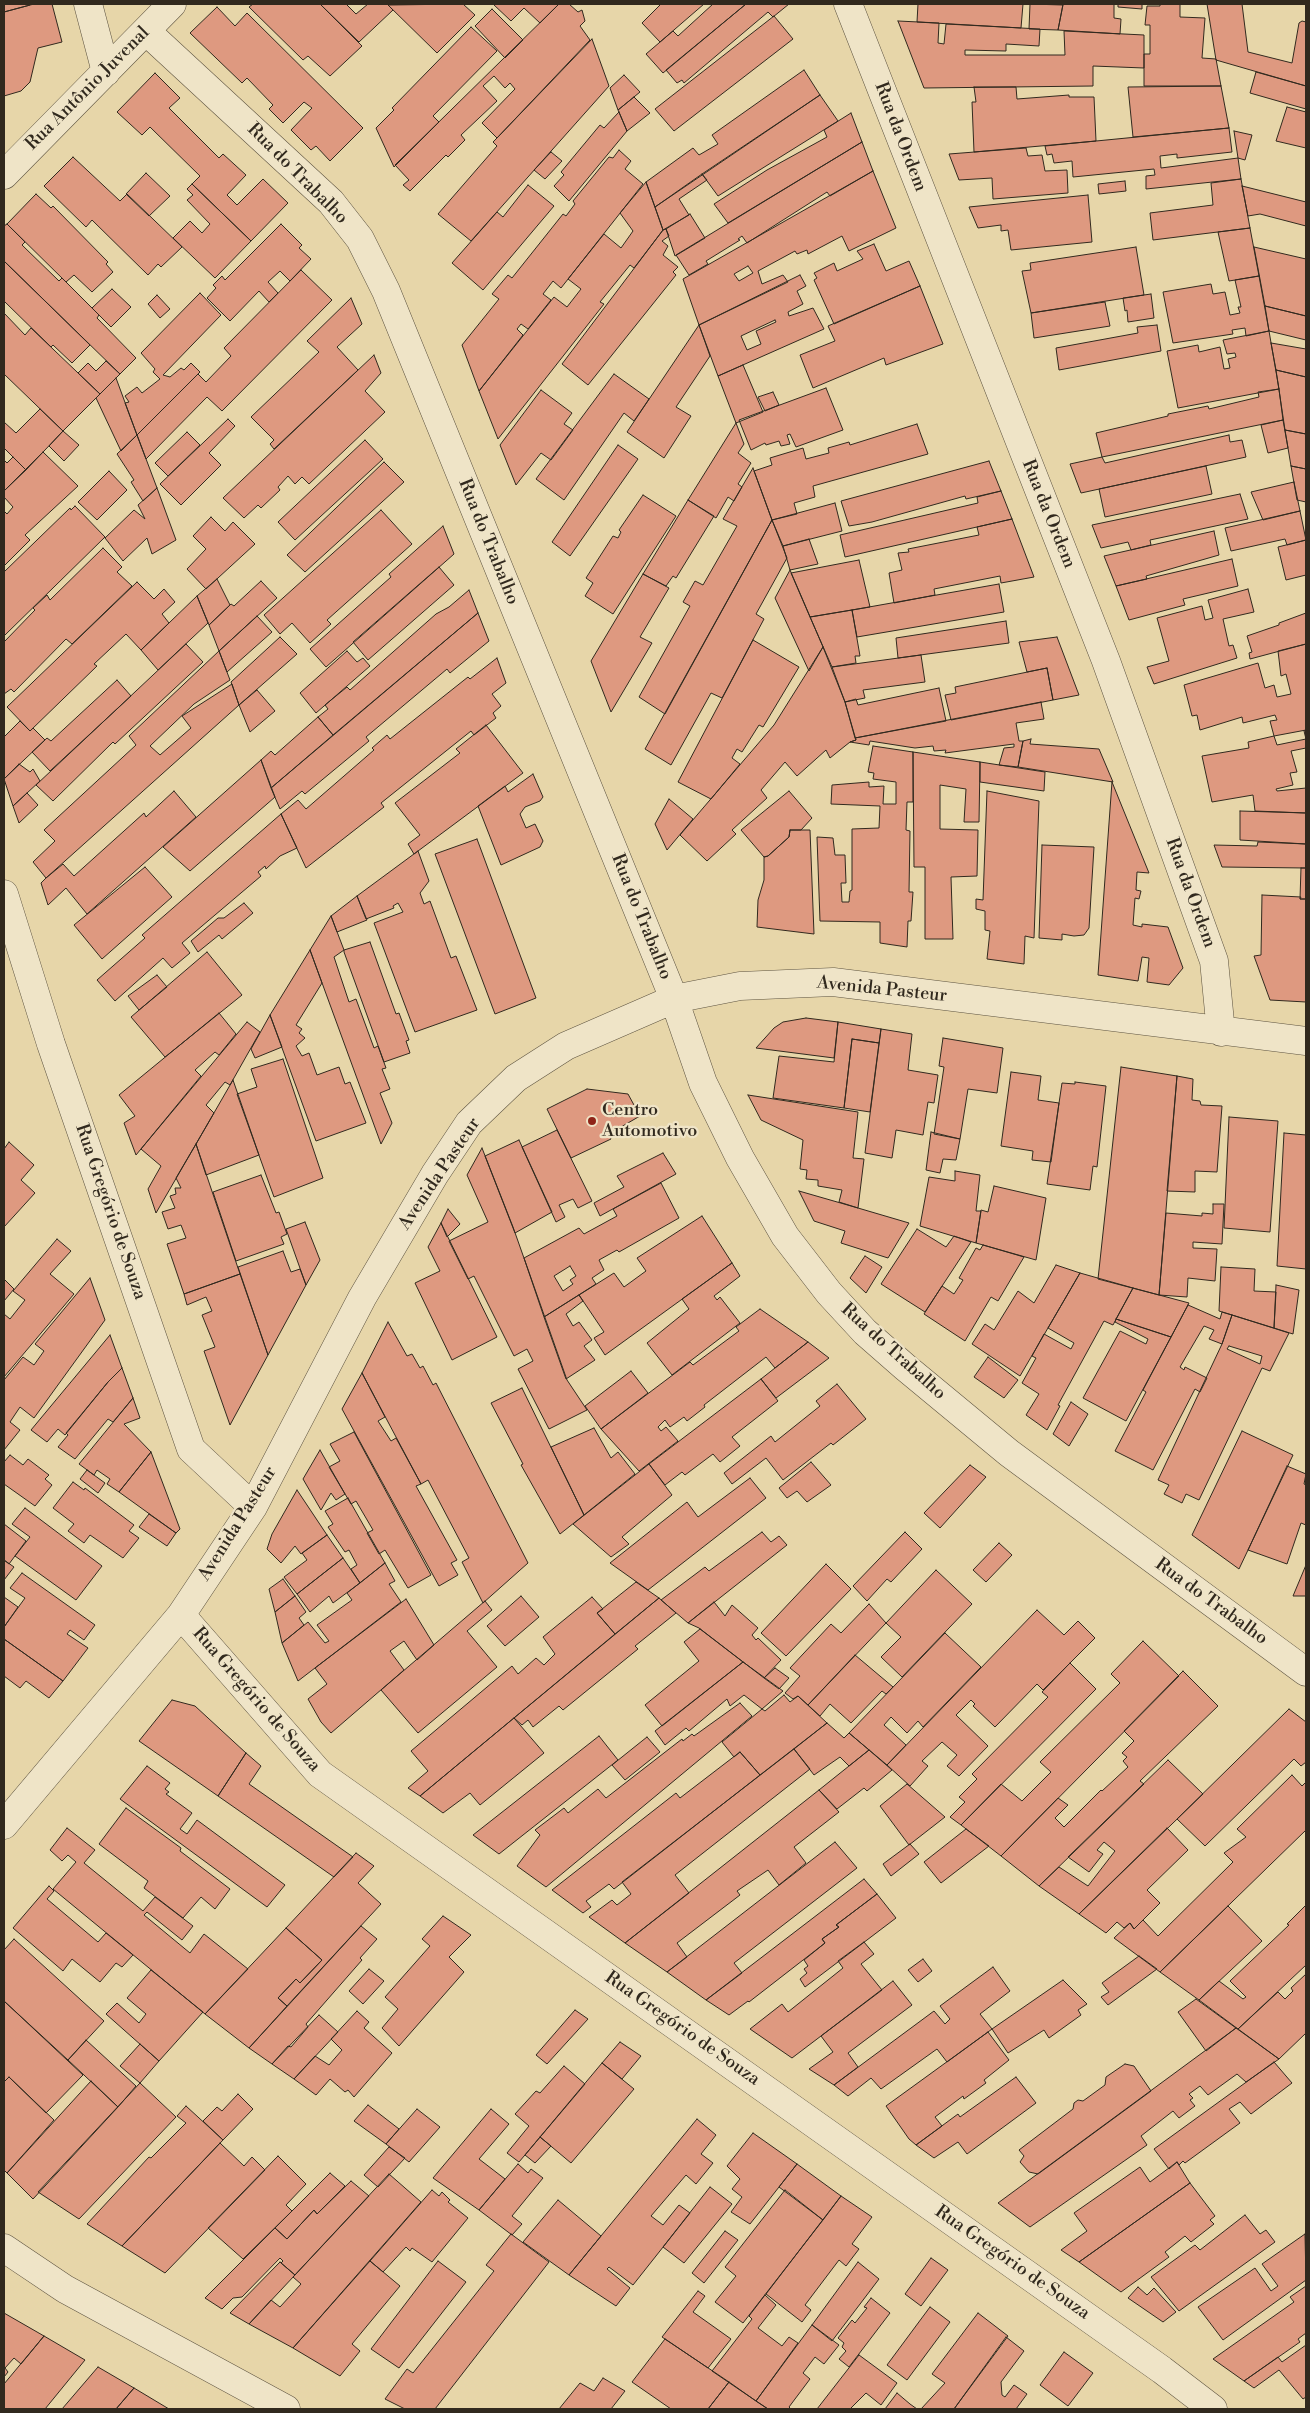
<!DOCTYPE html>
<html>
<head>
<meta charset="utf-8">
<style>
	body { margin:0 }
	#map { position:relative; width:1310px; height:2413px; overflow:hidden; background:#e7d6a9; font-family:"Libre Bodoni",serif }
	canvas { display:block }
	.frame { position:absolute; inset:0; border:5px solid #31291e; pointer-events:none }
</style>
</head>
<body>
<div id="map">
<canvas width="1310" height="2413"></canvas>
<div class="frame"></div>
</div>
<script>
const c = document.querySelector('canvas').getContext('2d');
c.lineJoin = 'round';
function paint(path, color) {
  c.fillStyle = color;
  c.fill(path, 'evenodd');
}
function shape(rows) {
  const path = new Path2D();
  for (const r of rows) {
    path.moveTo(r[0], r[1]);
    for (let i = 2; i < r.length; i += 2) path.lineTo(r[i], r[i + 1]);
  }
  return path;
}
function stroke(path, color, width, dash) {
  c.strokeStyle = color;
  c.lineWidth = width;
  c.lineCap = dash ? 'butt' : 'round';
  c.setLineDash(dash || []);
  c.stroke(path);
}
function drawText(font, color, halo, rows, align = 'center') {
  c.font = font + ' "Libre Bodoni",serif';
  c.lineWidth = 4.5;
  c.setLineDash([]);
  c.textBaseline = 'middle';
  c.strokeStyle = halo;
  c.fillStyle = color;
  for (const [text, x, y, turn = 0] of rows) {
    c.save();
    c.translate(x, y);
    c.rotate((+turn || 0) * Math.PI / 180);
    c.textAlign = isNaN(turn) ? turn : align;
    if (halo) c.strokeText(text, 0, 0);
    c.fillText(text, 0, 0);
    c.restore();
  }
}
const building = shape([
	[4,4,30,4,30,5,4,12,4,4],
	[34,4,52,4,62,42,38,48,30,82,21,91,4,96,4,12,34,4],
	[253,4,320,4,362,46,330,76,308,56,303,60,249,7,253,4],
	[320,4,346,4,356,14,368,4,387,4,393,10,359,42,320,4],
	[463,4,475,15,437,53,388,5,463,4],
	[493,4,559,4,540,23,524,8,511,21,493,4],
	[559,4,569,4,578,12,582,10,585,21,580,26,590,40,497,138,482,123,515,89,510,83,505,88,494,76,483,86,497,101,461,135,465,140,448,157,446,155,410,191,403,185,409,180,395,165,559,4],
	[661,4,704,4,660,42,642,23,661,4],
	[713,4,746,4,663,73,646,54,673,31,678,36,713,4],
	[746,4,789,4,773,17,768,12,684,83,682,80,677,83,666,70,746,4],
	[918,4,1023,4,1021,28,917,22,918,4],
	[1030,4,1063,5,1058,30,1029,29,1030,4],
	[1063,4,1114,4,1114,18,1121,19,1120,34,1058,30,1063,4],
	[1118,4,1142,4,1142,9,1118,7,1118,4],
	[1160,4,1180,4,1180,17,1205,18,1202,58,1216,59,1221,86,1144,86,1144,54,1150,54,1150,25,1145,25,1147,6,1160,6,1160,4],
	[1207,4,1242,4,1248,52,1292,63,1299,23,1302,21,1306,22,1306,86,1216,60,1207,4],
	[217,7,235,26,247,13,363,128,330,161,316,146,311,150,291,130,312,108,304,102,283,123,269,109,273,105,247,78,242,83,190,33,217,7],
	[492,9,523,40,505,58,475,26,492,9],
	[774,16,793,39,674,131,655,109,774,16],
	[898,21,939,23,938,43,944,44,946,24,1040,29,1039,46,1006,44,1006,51,965,50,965,55,1065,55,1064,31,1144,35,1144,68,1093,66,1093,86,924,88,898,21],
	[471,27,497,51,433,116,439,122,394,167,376,128,394,110,392,108,471,27],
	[592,39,609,86,471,241,438,214,497,146,493,142,497,138,592,39],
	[804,70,820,95,655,207,646,182,693,148,699,155,718,144,712,135,804,70],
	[1256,72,1306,86,1306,109,1250,93,1256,72],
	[155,73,180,98,169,108,219,158,223,154,246,175,227,195,237,205,263,179,288,203,251,241,192,184,200,176,150,127,142,135,117,112,155,73],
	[624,75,640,92,618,110,610,88,624,75],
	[1221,86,1229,128,1133,137,1128,87,1221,86],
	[974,87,1016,87,1017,99,1069,95,1069,97,1094,97,1096,141,974,152,972,102,976,102,974,87],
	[820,95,838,121,718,196,702,174,820,95],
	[634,97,650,113,627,131,618,110,634,97],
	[1287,107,1306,112,1306,148,1276,141,1287,107],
	[619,112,627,131,569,201,554,186,564,175,561,172,600,125,604,128,619,112],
	[851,113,862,142,728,223,714,204,767,170,827,137,824,130,851,113],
	[1229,128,1232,152,1177,158,1177,154,1160,156,1161,168,1238,158,1241,179,1146,189,1146,176,1155,175,1154,169,1073,177,1072,161,1054,163,1052,154,1047,155,1045,146,1229,128],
	[1234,131,1252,135,1245,160,1238,158,1234,131],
	[862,142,873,171,830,196,827,192,747,243,742,236,738,239,740,240,706,261,708,264,689,275,676,255,862,142],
	[1026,148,1028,156,1042,155,1045,171,1067,170,1068,193,993,199,992,178,959,180,949,154,1026,148],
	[619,150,631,161,625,169,643,184,561,288,553,281,543,294,551,300,528,329,521,324,517,329,523,335,479,391,462,345,499,299,492,294,508,275,512,278,563,214,566,216,575,204,573,201,609,157,613,158,619,150],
	[551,152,562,161,545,179,534,170,551,152],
	[73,157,120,201,127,194,182,247,161,267,158,264,148,275,92,220,86,227,44,186,73,157],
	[873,171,896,228,849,251,842,236,808,254,807,250,797,254,795,251,758,271,762,284,783,275,788,282,699,325,683,279,873,171],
	[748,266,753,273,739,281,734,274,748,266],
	[146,173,170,196,149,216,126,194,146,173],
	[702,174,707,180,679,199,689,215,663,230,655,207,702,174],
	[1241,179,1250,228,1153,240,1150,213,1213,205,1211,183,1241,179],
	[1125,181,1126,191,1099,194,1098,184,1125,181],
	[646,182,663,230,634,268,630,265,600,302,604,304,498,439,479,391,554,297,567,307,581,289,568,279,604,234,621,248,633,231,620,213,646,182],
	[192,184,251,241,215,278,173,238,190,221,202,233,210,224,187,200,193,195,187,189,192,184],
	[528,185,554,206,483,290,452,263,497,212,503,217,528,185],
	[1242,186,1306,202,1306,226,1260,214,1248,216,1242,186],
	[36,194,51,208,53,206,108,262,106,264,113,272,92,292,74,275,66,282,7,224,36,194],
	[1088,195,1092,242,1011,250,1008,230,1001,231,1001,225,978,228,969,207,1088,195],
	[690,214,705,238,675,256,666,229,690,214],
	[7,224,25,242,22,245,59,281,62,278,99,315,97,318,136,358,120,374,4,261,4,226,7,224],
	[281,224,302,245,299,248,311,259,290,281,280,271,268,282,278,293,269,302,259,291,230,321,207,298,216,288,213,285,222,276,225,280,281,224],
	[1250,228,1259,276,1229,281,1218,232,1250,228],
	[666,229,669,236,662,241,668,246,663,255,678,267,673,272,676,275,588,385,562,364,663,230,666,229],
	[874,244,886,271,909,261,920,286,834,324,814,280,817,278,814,273,834,263,837,271,863,259,857,251,874,244],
	[1136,247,1144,295,1031,313,1022,271,1031,270,1030,263,1136,247],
	[1254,247,1306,259,1306,316,1265,306,1254,247],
	[4,261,90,345,72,363,53,345,51,347,4,301,4,261],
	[301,270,332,300,222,411,207,397,146,459,137,435,198,374,206,382,231,356,224,348,301,270],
	[800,275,806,286,797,291,803,304,788,312,789,316,813,308,824,329,718,376,699,325,800,275],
	[775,320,776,322,756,331,761,344,747,350,741,336,775,320],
	[1259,276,1269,331,1246,336,1245,328,1232,330,1233,334,1173,343,1163,292,1211,284,1213,294,1225,292,1230,315,1240,313,1238,307,1241,307,1235,280,1259,276],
	[920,286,943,344,886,365,884,358,813,388,800,355,835,341,828,326,920,286],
	[112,289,131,307,111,327,92,308,112,289],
	[200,293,221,315,163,375,170,377,181,368,184,370,191,363,200,372,137,435,125,403,129,402,125,396,137,387,142,393,160,379,153,372,155,369,141,353,200,293],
	[1151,294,1154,318,1128,322,1127,310,1125,311,1123,298,1151,294],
	[157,295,170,309,160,318,148,304,157,295],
	[351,298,362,324,337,347,358,370,274,449,270,444,274,440,251,417,319,352,307,341,351,298],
	[1105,302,1110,326,1034,338,1031,313,1105,302],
	[1265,306,1306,316,1306,340,1269,331,1265,306],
	[4,313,25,335,31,328,100,394,63,431,4,374,4,313],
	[699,325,710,356,676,407,691,416,664,458,627,432,699,325],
	[1157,325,1161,351,1059,370,1056,348,1138,333,1137,327,1157,325],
	[1269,331,1279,389,1178,408,1167,351,1198,345,1199,352,1220,347,1224,369,1230,368,1228,359,1236,357,1235,353,1227,354,1223,340,1269,331],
	[1271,343,1306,349,1306,377,1276,370,1271,343],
	[374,355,381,373,365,391,385,412,309,484,302,477,295,484,288,476,278,487,280,490,261,508,258,505,244,518,223,498,374,355],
	[106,361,120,374,100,394,78,373,88,363,96,371,106,361],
	[743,365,763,412,736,423,718,376,743,365],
	[1276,370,1306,377,1306,434,1285,430,1276,370],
	[614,374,649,399,634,421,624,413,564,500,536,479,614,374],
	[116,378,137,435,121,451,96,398,116,378],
	[826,388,843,430,796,447,790,434,787,435,790,444,781,446,779,441,766,445,765,443,751,450,739,420,826,388],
	[1279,389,1283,420,1102,457,1096,433,1168,416,1168,414,1208,406,1209,409,1259,397,1258,392,1279,389],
	[541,390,572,413,564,424,573,430,551,460,541,453,516,485,500,445,541,390],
	[773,392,779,405,765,411,758,397,773,392],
	[40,409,63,431,26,470,4,448,4,422,16,433,40,409],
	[228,419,235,426,209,453,221,465,181,505,160,484,228,419],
	[1283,420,1288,448,1268,453,1261,425,1283,420],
	[736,423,744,444,738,453,751,463,738,484,742,487,734,501,728,497,716,518,688,500,736,423],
	[917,424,928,454,813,486,815,497,794,503,797,514,772,520,754,471,772,465,770,458,803,448,806,459,829,453,828,448,849,442,850,445,917,424],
	[1285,430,1306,434,1306,469,1291,466,1285,430],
	[63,431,79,445,64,461,49,446,63,431],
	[187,432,200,445,168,476,155,463,187,432],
	[137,435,157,488,143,501,131,482,134,480,117,454,137,435],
	[1229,435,1230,442,1242,440,1246,457,1081,493,1070,464,1102,457,1105,463,1229,435],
	[365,440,383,459,295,540,278,522,365,440],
	[618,445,638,459,570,556,552,542,618,445],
	[43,452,78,486,25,535,30,540,4,566,4,511,7,514,13,507,4,497,4,491,43,452],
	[13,457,26,470,4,491,4,460,7,463,13,457],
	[989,461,1001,491,966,499,965,496,872,522,849,526,841,501,989,461],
	[384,462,404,482,305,572,287,555,384,462],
	[1206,466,1212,494,1105,517,1099,489,1206,466],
	[1291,466,1306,469,1306,502,1297,500,1291,466],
	[753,468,772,520,665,714,639,697,690,606,683,602,695,581,703,585,737,526,723,519,753,468],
	[109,471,127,490,97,520,78,502,109,471],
	[1294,482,1300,511,1263,520,1251,492,1294,482],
	[157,488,176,540,152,554,147,538,123,561,105,538,134,510,145,519,138,505,157,488],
	[1001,491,1012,519,845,557,840,535,978,503,977,497,1001,491],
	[1240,494,1248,519,1150,540,1151,545,1131,550,1128,542,1101,548,1092,525,1240,494],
	[643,495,676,516,613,614,585,596,593,583,586,578,613,536,618,538,621,532,619,530,643,495],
	[688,500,714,516,676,578,673,576,666,586,643,574,688,500],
	[835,503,842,531,783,546,772,520,835,503],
	[75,506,105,537,4,636,4,572,70,508,71,510,75,506],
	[381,510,412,544,327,620,331,624,310,643,292,623,280,634,264,615,381,510],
	[1300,511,1306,540,1287,545,1285,539,1231,551,1225,528,1300,511],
	[211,517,225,531,233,522,255,544,206,589,187,569,206,549,193,536,211,517],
	[1012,519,1034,577,1001,583,1000,576,934,589,935,595,894,603,889,573,902,570,898,553,909,552,908,549,979,535,977,527,1012,519],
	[772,520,787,558,756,614,764,619,722,698,711,693,671,765,645,749,772,520],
	[443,526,454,554,326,667,310,649,391,577,389,574,443,526],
	[1214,531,1219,555,1146,576,1147,579,1116,586,1104,556,1214,531],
	[809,539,818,564,790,570,783,546,809,539],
	[1306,540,1306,575,1286,580,1278,547,1306,540],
	[103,548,122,567,117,572,132,586,72,644,66,639,14,692,11,689,4,694,4,642,35,610,33,608,47,595,50,600,103,548],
	[1232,559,1238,586,1183,599,1185,605,1129,620,1116,586,1232,559],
	[859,560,870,607,810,617,791,573,859,560],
	[439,567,454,585,368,660,353,642,439,567],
	[790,570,823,647,809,671,775,598,790,570],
	[643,574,669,588,640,637,652,643,611,712,591,661,643,574],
	[217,579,230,605,209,625,197,596,217,579],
	[261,581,277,598,219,651,209,625,231,604,234,606,261,581],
	[137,582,154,599,164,589,175,602,162,614,169,623,141,650,126,634,94,664,97,666,30,731,7,707,137,582],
	[999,584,1004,612,857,637,852,610,999,584],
	[1248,589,1254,612,1223,619,1229,646,1233,645,1237,658,1154,684,1147,667,1169,661,1157,618,1202,606,1205,620,1213,618,1208,600,1248,589],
	[469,590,478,613,333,735,318,717,328,709,325,705,347,687,350,690,436,614,449,607,469,590],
	[197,596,208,623,158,670,141,650,197,596],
	[852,610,860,656,855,656,856,663,832,667,810,617,852,610],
	[478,613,489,641,450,673,447,669,366,737,369,741,305,794,302,791,280,809,271,788,478,613],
	[1306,613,1306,644,1250,659,1249,653,1252,652,1247,636,1279,625,1279,623,1306,613],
	[257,616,272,632,227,672,219,651,257,616],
	[1006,621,1009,643,898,658,896,638,1006,621],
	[280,637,297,654,239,705,231,682,280,637],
	[1057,637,1079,695,1053,700,1047,668,1027,672,1019,642,1057,637],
	[753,640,799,667,763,727,759,725,742,752,737,749,732,758,740,764,711,799,678,782,753,640],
	[186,644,203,662,115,744,113,742,53,801,36,785,186,644],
	[1306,644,1306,730,1274,736,1270,721,1277,720,1275,715,1243,723,1242,717,1200,730,1197,715,1192,716,1184,685,1258,663,1265,688,1274,685,1277,697,1291,694,1286,674,1281,676,1278,651,1306,644],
	[823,647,845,702,856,740,850,742,830,758,826,750,797,776,785,762,761,790,767,798,732,830,736,834,707,861,680,835,774,725,823,647],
	[219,651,230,680,194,704,150,746,160,755,191,728,182,716,232,684,239,705,46,878,33,862,55,841,44,830,136,745,129,736,219,651],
	[347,651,357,662,363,658,370,666,316,713,300,693,347,651],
	[921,655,925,682,863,690,865,698,845,702,832,667,921,655],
	[497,658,506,683,492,694,501,706,493,713,496,718,474,735,471,731,381,803,384,807,306,868,281,814,298,800,306,809,374,750,372,748,387,735,390,739,468,677,470,679,497,658],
	[1047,668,1053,700,951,720,945,695,956,693,955,687,1047,668],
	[117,680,131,696,50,771,32,752,47,738,51,741,117,680],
	[939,688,946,721,855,738,845,702,856,699,858,705,939,688],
	[257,690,275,711,250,732,239,705,257,690],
	[1041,702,1044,719,1016,723,1019,741,1023,741,1018,767,999,765,1004,748,1014,747,1014,744,945,753,946,750,934,751,933,746,915,748,870,741,869,745,850,742,856,740,855,738,1041,702],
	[318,717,333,735,271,788,261,760,271,751,275,755,318,717],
	[20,721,30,731,33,728,45,740,4,779,4,737,20,721],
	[486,725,523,773,414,854,408,844,420,835,395,803,460,753,456,749,486,725],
	[1306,730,1306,748,1291,751,1297,772,1290,773,1293,785,1276,789,1277,791,1306,788,1306,813,1255,811,1253,795,1212,802,1202,756,1249,748,1248,742,1274,736,1277,745,1306,739,1304,731,1306,730],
	[1031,739,1030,744,1099,749,1113,782,1018,767,1023,741,1031,739],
	[873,746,913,752,913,802,907,802,906,830,910,831,909,892,913,892,911,921,908,921,907,947,880,943,880,922,820,921,817,837,833,838,835,855,845,855,846,883,841,883,842,902,849,902,850,891,852,890,852,829,879,828,880,806,831,804,832,785,869,782,869,787,884,786,883,804,896,804,896,782,873,779,874,773,868,772,873,746],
	[913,752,980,762,979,822,964,822,966,789,940,785,940,829,978,830,977,876,951,877,953,939,925,939,925,867,914,867,913,752],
	[261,760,275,797,190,871,163,847,261,760],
	[980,762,1045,772,1044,791,980,782,980,762],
	[19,764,30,772,33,769,40,781,13,806,4,779,19,764],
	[533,774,543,797,540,801,525,807,520,814,526,828,535,824,543,841,540,847,501,865,478,806,505,786,508,792,533,774],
	[1112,782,1149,873,1137,872,1136,890,1141,891,1139,899,1135,898,1133,925,1142,927,1142,924,1168,927,1183,968,1169,985,1147,982,1149,958,1142,957,1138,981,1098,975,1112,782],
	[174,791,196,817,87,914,66,888,48,905,41,883,46,878,63,864,74,876,144,813,146,817,174,791],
	[789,791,812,818,801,830,790,830,789,837,768,856,764,857,741,830,789,791],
	[987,791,1039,801,1034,938,1025,936,1024,964,987,959,990,931,985,930,985,911,976,909,976,899,983,900,987,791],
	[27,793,38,805,19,823,13,806,27,793],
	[669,799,693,819,667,850,655,824,669,799],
	[1240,811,1306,813,1306,844,1240,840,1240,811],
	[281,814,297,848,280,856,266,869,265,866,258,872,261,876,182,943,190,953,172,968,163,958,115,1001,97,980,145,938,142,935,281,814],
	[790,830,810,830,814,934,757,927,758,900,764,880,764,857,768,856,789,837,790,830],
	[477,839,536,998,495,1014,435,854,477,839],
	[1258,842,1306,844,1306,868,1222,867,1214,845,1257,846,1258,842],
	[1042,845,1094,847,1089,928,1084,935,1074,936,1062,934,1062,940,1039,938,1042,845],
	[418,851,429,881,420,893,424,904,430,901,451,958,456,956,477,1010,415,1032,374,923,403,912,398,903,393,906,394,908,366,919,357,896,418,851],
	[145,867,172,897,102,959,74,925,145,867],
	[1301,868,1306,868,1306,899,1300,899,1301,868],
	[1262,895,1301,897,1300,899,1306,899,1306,1002,1270,1000,1254,956,1261,955,1262,895],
	[357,896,367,920,337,932,331,916,357,896],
	[244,903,253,913,222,939,219,935,198,952,191,941,218,918,224,918,244,903],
	[331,916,344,950,334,957,349,1002,356,999,374,1048,378,1046,386,1068,382,1069,390,1089,380,1093,392,1123,381,1144,310,950,331,916],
	[370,942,396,1014,399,1013,409,1040,406,1041,410,1053,384,1062,344,952,344,950,370,942],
	[310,950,322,983,296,1025,302,1029,299,1033,305,1038,296,1046,302,1056,309,1053,317,1075,339,1067,345,1084,350,1082,366,1123,316,1141,270,1015,310,950],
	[207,952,242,995,165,1057,131,1017,207,952],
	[157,975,167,987,139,1010,128,996,157,975],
	[219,1013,236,1034,219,1055,215,1052,195,1070,201,1076,136,1155,124,1123,135,1116,119,1095,219,1013],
	[270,1015,282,1047,255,1058,251,1049,270,1015],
	[806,1018,838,1022,834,1058,756,1048,774,1028,783,1022,806,1018],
	[247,1022,260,1032,230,1085,225,1082,206,1105,214,1113,156,1213,148,1189,161,1166,141,1149,247,1022],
	[838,1022,881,1029,879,1043,852,1039,844,1108,773,1098,779,1056,834,1062,838,1022],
	[881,1029,912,1034,908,1070,938,1075,934,1103,928,1102,923,1135,896,1130,892,1158,865,1153,881,1029],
	[943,1038,1003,1048,997,1093,968,1089,960,1139,934,1134,944,1067,939,1066,943,1038],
	[852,1039,879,1043,870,1112,844,1108,852,1039],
	[283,1059,323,1178,274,1197,237,1094,257,1087,251,1069,283,1059],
	[1121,1067,1177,1076,1159,1295,1098,1279,1121,1067],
	[1011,1072,1041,1076,1038,1100,1059,1103,1051,1162,1032,1160,1033,1151,1001,1146,1011,1072],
	[1177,1076,1193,1079,1192,1100,1200,1101,1201,1105,1222,1106,1217,1172,1195,1171,1195,1192,1167,1191,1177,1076],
	[233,1080,259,1155,206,1175,196,1144,233,1080],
	[1075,1082,1106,1086,1097,1167,1093,1166,1090,1190,1047,1184,1062,1083,1075,1084,1075,1082],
	[587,1089,628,1094,640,1116,614,1131,611,1127,606,1129,611,1139,571,1158,547,1109,587,1089],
	[748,1095,858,1112,853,1158,864,1159,858,1208,839,1202,842,1190,818,1186,818,1180,806,1179,807,1170,800,1169,803,1140,761,1120,748,1095],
	[1229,1117,1278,1121,1270,1232,1224,1228,1229,1117],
	[557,1130,592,1201,578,1208,573,1199,559,1205,565,1217,556,1222,522,1147,557,1130],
	[931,1132,960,1139,956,1160,943,1159,940,1173,926,1170,931,1132],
	[1284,1133,1306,1135,1306,1269,1277,1266,1284,1133],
	[519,1140,552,1212,515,1233,485,1156,519,1140],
	[9,1142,34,1165,21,1180,35,1193,4,1227,4,1149,9,1142],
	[196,1144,240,1274,184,1294,167,1244,186,1238,181,1225,168,1229,162,1212,175,1208,170,1196,176,1194,175,1188,181,1188,176,1178,196,1144],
	[482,1148,513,1227,567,1380,587,1410,549,1429,518,1369,533,1361,527,1349,514,1356,474,1276,468,1279,449,1241,488,1222,467,1175,482,1148],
	[663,1153,676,1174,600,1216,594,1203,624,1187,617,1176,663,1153],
	[955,1171,980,1175,976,1211,981,1211,976,1243,920,1226,929,1177,955,1181,955,1171],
	[261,1175,276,1213,279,1212,287,1234,281,1237,284,1244,236,1261,213,1192,261,1175],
	[661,1183,679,1218,619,1252,617,1250,599,1260,604,1270,592,1278,596,1284,544,1317,524,1258,579,1228,584,1234,617,1216,613,1209,661,1183],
	[570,1266,576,1276,570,1280,573,1284,563,1291,554,1276,570,1266],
	[994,1186,1046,1198,1036,1260,976,1243,981,1210,988,1212,994,1186],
	[799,1191,858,1208,909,1223,888,1258,841,1243,845,1231,814,1221,799,1191],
	[1213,1204,1224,1204,1222,1244,1193,1242,1193,1248,1217,1249,1215,1281,1188,1278,1187,1297,1159,1295,1166,1213,1202,1216,1202,1213,1213,1214,1213,1204],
	[448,1209,460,1224,447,1237,441,1223,448,1209],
	[702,1216,732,1263,605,1355,594,1338,604,1332,579,1295,614,1273,624,1287,646,1271,637,1258,702,1216],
	[305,1222,320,1260,306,1285,286,1229,305,1222],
	[441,1223,497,1337,452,1360,415,1283,440,1271,428,1247,441,1223],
	[917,1229,946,1247,954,1236,971,1242,925,1312,881,1284,917,1229],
	[57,1239,71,1251,50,1274,74,1294,4,1377,4,1314,10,1319,25,1300,13,1291,57,1239],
	[983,1245,1024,1257,998,1301,991,1297,965,1341,924,1314,942,1286,954,1294,963,1280,959,1278,976,1248,980,1250,983,1245],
	[283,1251,291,1272,300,1269,306,1285,268,1355,238,1267,283,1251],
	[865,1256,882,1267,866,1293,850,1278,865,1256],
	[732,1263,740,1276,714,1296,717,1300,720,1297,740,1323,672,1375,647,1343,689,1309,682,1299,732,1263],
	[1056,1265,1080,1273,1020,1376,972,1344,985,1324,994,1330,1018,1291,1034,1303,1056,1265],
	[1221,1267,1255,1269,1254,1291,1276,1292,1274,1328,1219,1311,1221,1267],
	[1080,1273,1133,1288,1113,1325,1104,1321,1058,1405,1060,1406,1047,1430,1026,1415,1039,1394,1022,1383,1036,1358,1032,1356,1044,1334,1071,1349,1074,1343,1048,1328,1080,1273],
	[240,1274,268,1355,230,1425,204,1351,215,1347,202,1315,212,1311,206,1297,187,1305,184,1294,240,1274],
	[90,1278,105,1320,34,1418,20,1407,10,1422,20,1430,4,1450,4,1380,23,1357,34,1365,44,1351,35,1344,90,1278],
	[4,1279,14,1289,4,1301,4,1279],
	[1276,1285,1299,1290,1293,1334,1274,1328,1276,1285],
	[1133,1288,1189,1303,1171,1337,1116,1319,1133,1288],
	[579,1295,583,1301,566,1314,573,1326,579,1322,592,1340,584,1346,595,1360,566,1379,544,1317,579,1295],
	[1188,1305,1220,1319,1222,1312,1232,1315,1222,1344,1209,1339,1214,1330,1204,1326,1180,1367,1184,1370,1185,1367,1207,1378,1200,1392,1195,1389,1153,1470,1115,1451,1146,1392,1143,1390,1188,1305],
	[760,1309,808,1342,775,1368,766,1357,704,1405,705,1407,687,1421,684,1417,670,1427,665,1420,658,1427,661,1431,666,1427,678,1441,639,1471,601,1429,690,1362,693,1365,739,1331,736,1327,760,1309],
	[1232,1315,1289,1333,1270,1371,1262,1368,1199,1500,1186,1494,1182,1503,1164,1494,1169,1485,1158,1480,1222,1344,1232,1315],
	[1229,1346,1262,1356,1260,1364,1227,1349,1229,1346],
	[1116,1319,1171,1337,1126,1421,1083,1398,1120,1331,1146,1344,1148,1339,1115,1322,1116,1319],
	[388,1322,407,1356,412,1354,420,1368,423,1366,433,1385,436,1383,528,1563,483,1603,462,1562,469,1558,428,1480,421,1484,362,1373,388,1322],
	[110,1335,122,1368,108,1382,65,1435,58,1429,47,1442,31,1430,110,1335],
	[808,1342,829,1358,776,1398,761,1379,808,1342],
	[988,1357,1018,1380,1004,1398,974,1377,988,1357],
	[122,1368,133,1398,113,1422,108,1419,75,1459,58,1447,68,1435,66,1433,108,1382,122,1368],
	[631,1371,648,1393,601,1429,585,1406,631,1371],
	[362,1373,385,1417,378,1421,391,1441,396,1438,421,1484,416,1486,457,1560,451,1563,458,1575,439,1586,342,1409,362,1373],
	[761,1379,778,1401,732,1437,740,1446,720,1462,713,1454,685,1475,682,1472,665,1485,649,1464,761,1379],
	[837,1384,866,1419,833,1445,831,1443,783,1480,766,1458,732,1484,724,1473,771,1436,775,1442,820,1406,816,1401,837,1384],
	[522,1388,584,1515,560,1534,521,1465,523,1464,491,1403,522,1388],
	[133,1398,140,1418,124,1424,151,1452,119,1492,107,1484,110,1479,97,1470,94,1475,79,1464,133,1398],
	[1071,1402,1088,1414,1069,1446,1053,1434,1071,1402],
	[594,1428,611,1458,618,1452,635,1474,584,1515,551,1447,594,1428],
	[1242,1431,1293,1455,1239,1569,1192,1535,1242,1431],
	[354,1432,431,1575,408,1588,385,1550,379,1554,367,1533,373,1530,356,1501,351,1504,329,1467,340,1461,330,1444,354,1432],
	[320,1450,345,1494,336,1500,331,1493,321,1510,303,1479,320,1450],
	[151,1452,180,1529,176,1533,119,1492,151,1452],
	[10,1455,23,1465,28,1459,49,1475,45,1479,52,1485,35,1506,4,1484,4,1462,10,1455],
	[811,1462,831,1485,807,1502,797,1491,787,1498,779,1488,811,1462],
	[649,1464,672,1495,622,1537,629,1544,611,1557,573,1524,649,1464],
	[970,1465,986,1477,940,1528,924,1513,970,1465],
	[1287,1466,1306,1474,1304,1484,1306,1485,1306,1525,1301,1523,1287,1564,1248,1550,1287,1466],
	[87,1470,105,1483,98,1493,80,1479,87,1470],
	[750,1478,766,1498,648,1590,610,1563,687,1502,698,1517,750,1478],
	[73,1482,84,1490,85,1488,134,1525,129,1531,139,1538,123,1558,90,1535,84,1543,68,1531,74,1524,53,1508,73,1482],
	[297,1490,327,1535,301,1554,295,1546,281,1563,267,1549,272,1534,297,1490],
	[348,1498,385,1563,360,1583,351,1569,357,1565,349,1550,345,1552,328,1527,333,1524,325,1511,348,1498],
	[25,1508,102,1566,76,1600,15,1556,30,1537,12,1524,25,1508],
	[149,1514,176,1533,167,1546,139,1527,149,1514],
	[4,1524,26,1541,9,1564,4,1560,4,1524],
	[762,1532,771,1542,779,1536,787,1545,688,1623,661,1600,705,1567,709,1571,762,1532],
	[905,1532,922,1549,891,1582,887,1579,867,1601,853,1586,905,1532],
	[327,1535,343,1558,297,1594,284,1577,307,1560,302,1553,327,1535],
	[999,1543,1012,1555,986,1582,973,1570,999,1543],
	[343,1558,360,1583,333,1603,329,1596,310,1612,297,1594,343,1558],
	[4,1560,14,1567,4,1580,4,1560],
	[385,1563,395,1581,389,1584,401,1602,298,1681,282,1643,308,1622,325,1643,329,1641,317,1625,352,1600,347,1593,385,1563],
	[826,1564,851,1589,786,1656,761,1633,826,1564],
	[1306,1565,1306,1596,1293,1596,1306,1565],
	[936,1570,972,1604,902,1677,881,1657,901,1637,886,1623,936,1570],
	[22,1573,95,1625,84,1640,70,1630,67,1634,88,1648,63,1681,4,1639,4,1627,25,1598,10,1588,22,1573],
	[283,1579,295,1596,275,1612,269,1589,283,1579],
	[636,1582,659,1598,615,1634,597,1613,636,1582],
	[295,1596,306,1612,299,1618,304,1625,282,1643,275,1612,295,1596],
	[521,1596,539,1617,505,1646,487,1626,521,1596],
	[4,1597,18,1607,4,1627,4,1597],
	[592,1597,603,1609,597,1613,615,1634,420,1796,408,1788,428,1771,411,1751,512,1666,518,1674,536,1658,544,1665,555,1654,543,1637,592,1597],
	[659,1598,676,1613,635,1646,638,1649,563,1710,559,1706,533,1727,528,1720,522,1725,514,1718,659,1598],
	[406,1599,434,1645,417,1660,404,1641,390,1651,404,1670,331,1733,321,1722,308,1699,327,1684,315,1668,406,1599],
	[485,1601,492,1610,467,1631,497,1667,418,1733,381,1690,485,1601],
	[714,1602,725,1616,732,1605,758,1628,752,1635,756,1640,758,1638,781,1660,764,1678,699,1628,688,1623,714,1602],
	[869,1604,886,1623,808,1705,798,1696,793,1699,785,1693,800,1676,790,1668,831,1624,841,1633,869,1604],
	[1037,1610,1064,1635,1078,1621,1095,1638,1043,1690,1037,1684,995,1727,973,1706,975,1704,971,1700,956,1715,988,1746,959,1776,947,1766,957,1755,942,1742,922,1761,928,1766,910,1786,887,1765,1037,1610],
	[700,1629,743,1662,662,1726,645,1705,699,1661,684,1642,700,1629],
	[945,1633,981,1667,923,1727,918,1721,907,1733,891,1717,884,1725,906,1745,887,1765,849,1733,945,1633],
	[4,1639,63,1681,49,1698,26,1681,20,1688,4,1676,4,1639],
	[1143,1641,1179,1676,1001,1856,961,1825,1001,1784,1022,1801,1051,1772,1040,1762,1120,1683,1111,1674,1143,1641],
	[855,1655,893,1687,886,1694,882,1691,851,1723,830,1704,820,1716,808,1705,855,1655],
	[743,1662,783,1691,762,1709,744,1695,730,1706,727,1699,689,1731,686,1728,665,1745,655,1731,743,1662],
	[1070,1663,1096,1689,961,1825,950,1817,965,1802,959,1797,977,1779,972,1774,1048,1697,1042,1692,1070,1663],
	[775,1668,789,1678,779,1689,764,1678,775,1668],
	[1183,1671,1218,1706,1140,1781,1144,1784,1039,1886,1001,1856,1058,1798,1068,1805,1055,1818,1064,1827,1101,1790,1102,1791,1128,1767,1123,1761,1127,1757,1122,1753,1134,1741,1124,1731,1183,1671],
	[784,1695,790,1702,798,1696,827,1723,760,1775,740,1752,734,1757,722,1742,762,1709,765,1711,784,1695],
	[172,1700,195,1706,246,1753,218,1796,139,1741,172,1700],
	[740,1703,752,1716,546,1887,517,1866,540,1835,535,1830,564,1808,568,1813,598,1789,606,1798,682,1739,683,1741,692,1734,694,1736,740,1703],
	[1289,1709,1306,1722,1306,1762,1301,1766,1294,1759,1205,1846,1177,1819,1289,1709],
	[514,1718,544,1753,480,1805,470,1793,443,1813,420,1796,514,1718],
	[827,1723,844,1738,849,1733,869,1750,849,1766,840,1757,814,1775,794,1749,827,1723],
	[599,1736,618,1760,499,1854,473,1835,599,1736],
	[647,1737,660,1752,625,1780,612,1765,647,1737],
	[794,1749,810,1769,675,1875,689,1893,625,1943,589,1917,612,1900,617,1905,631,1894,622,1882,794,1749],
	[869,1750,892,1770,867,1791,864,1788,837,1809,819,1790,869,1750],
	[740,1752,760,1775,614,1889,609,1884,586,1901,591,1907,583,1913,552,1890,676,1793,680,1798,740,1752],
	[246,1753,261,1766,249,1784,353,1857,334,1877,218,1796,246,1753],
	[1168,1760,1203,1794,1079,1914,1039,1886,1059,1867,1088,1886,1115,1851,1104,1842,1097,1850,1103,1854,1089,1872,1068,1857,1168,1760],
	[147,1766,170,1783,165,1789,169,1792,166,1794,192,1813,180,1829,187,1834,197,1820,285,1885,267,1907,120,1799,147,1766],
	[1292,1775,1302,1786,1306,1782,1306,1830,1160,1972,1114,1938,1130,1923,1134,1929,1143,1920,1158,1936,1233,1862,1224,1853,1246,1837,1237,1829,1292,1775],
	[907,1784,945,1817,909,1845,880,1806,907,1784],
	[819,1790,839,1812,794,1847,806,1863,779,1885,768,1870,737,1891,740,1895,677,1943,687,1957,667,1972,625,1943,819,1790],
	[126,1808,181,1848,180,1851,230,1889,215,1909,201,1897,183,1918,144,1888,148,1881,99,1844,126,1808],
	[67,1828,95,1850,84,1863,143,1911,155,1897,193,1926,182,1940,147,1912,144,1915,190,1953,204,1934,248,1969,205,2014,53,1889,76,1862,68,1855,62,1861,50,1850,67,1828],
	[1167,1828,1188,1850,1147,1890,1160,1903,1134,1929,1130,1923,1124,1928,1117,1922,1106,1933,1079,1914,1167,1828],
	[966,1829,989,1846,941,1883,924,1862,966,1829],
	[835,1842,857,1868,734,1963,742,1973,706,2000,667,1972,835,1842],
	[910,1844,919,1854,891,1876,883,1864,910,1844],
	[356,1853,374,1866,358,1883,381,1904,287,2006,278,1998,296,1979,300,1983,322,1960,286,1928,356,1853],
	[864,1879,877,1894,836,1925,839,1927,822,1939,825,1943,749,2002,748,2001,729,2015,706,2000,864,1879],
	[49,1886,54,1891,47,1899,98,1942,106,1933,133,1955,122,1967,116,1963,100,1982,72,1959,63,1971,13,1928,49,1886],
	[877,1894,896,1918,805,1987,800,1979,807,1973,804,1969,808,1966,804,1960,825,1943,822,1939,839,1927,836,1925,877,1894],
	[1306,1905,1306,1965,1238,2029,1199,2000,1219,1981,1243,1999,1246,1997,1230,1981,1289,1925,1287,1924,1306,1905],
	[1228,1906,1262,1941,1199,2000,1160,1972,1228,1906],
	[443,1916,471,1935,449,1957,464,1972,399,2046,382,2028,398,2009,385,1997,430,1946,422,1939,443,1916],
	[361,1926,377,1939,360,1958,362,1960,306,2024,308,2027,291,2047,288,2046,272,2064,249,2048,361,1926],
	[286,1928,322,1960,300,1983,296,1979,278,1998,287,2006,249,2048,205,2014,286,1928],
	[14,1939,104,2021,68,2060,4,2001,4,1950,14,1939],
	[864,1942,874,1954,861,1964,882,1990,821,2036,792,2058,750,2029,782,2004,788,2012,843,1968,838,1961,864,1942],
	[1139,1956,1157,1969,1108,2005,1101,1997,1109,1992,1102,1983,1139,1956],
	[923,1959,932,1971,918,1982,908,1970,923,1959],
	[993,1967,1010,1991,980,2014,992,2029,988,2032,947,2062,937,2049,881,2089,871,2078,848,2096,834,2085,934,2011,945,2024,950,2019,940,2006,993,1967],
	[369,1969,384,1981,363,2004,349,1991,369,1969],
	[151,1970,203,2012,159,2061,106,2014,117,2003,139,2023,146,2014,127,1998,151,1970],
	[1306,1974,1306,2033,1279,2059,1238,2029,1278,1992,1285,1999,1293,1991,1291,1988,1306,1974],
	[1063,1980,1087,2004,1078,2010,1081,2015,1049,2038,1044,2030,1008,2053,992,2029,1063,1980],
	[893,1981,912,2005,848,2053,858,2067,834,2085,809,2069,833,2052,821,2036,893,1981],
	[1196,1999,1236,2028,1206,2051,1178,2012,1196,1999],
	[4,2001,83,2075,46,2113,9,2077,4,2082,4,2001],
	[575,2010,588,2019,547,2064,536,2055,575,2010],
	[357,2011,369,2022,364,2028,392,2053,354,2097,348,2090,345,2092,330,2079,316,2095,294,2079,315,2056,329,2065,342,2050,331,2039,357,2011],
	[319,2015,338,2032,294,2079,272,2064,319,2015],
	[1236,2028,1279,2059,1246,2082,1237,2074,1208,2095,1200,2086,1189,2094,1193,2098,1190,2100,1195,2106,1179,2118,1173,2111,1141,2136,1147,2145,1030,2227,998,2203,1236,2028],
	[988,2032,1009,2060,984,2080,986,2083,964,2099,963,2096,935,2117,942,2126,916,2145,909,2139,886,2106,988,2032],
	[86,2040,136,2086,118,2107,68,2060,86,2040],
	[620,2042,641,2056,622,2079,602,2063,620,2042],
	[140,2044,159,2061,140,2083,120,2066,140,2044],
	[1274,2062,1292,2083,1251,2114,1240,2102,1229,2109,1240,2123,1185,2163,1183,2161,1179,2165,1177,2162,1169,2169,1154,2149,1274,2062],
	[602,2063,634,2089,571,2163,540,2137,602,2063],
	[1125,2064,1134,2066,1151,2091,1038,2174,1029,2172,1020,2162,1024,2156,1019,2150,1073,2109,1074,2103,1078,2100,1083,2101,1105,2085,1106,2077,1125,2064],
	[564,2066,585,2084,519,2162,507,2153,529,2126,515,2114,536,2091,540,2093,564,2066],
	[9,2077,54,2120,7,2173,4,2170,4,2082,9,2077],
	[1016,2077,1036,2103,967,2154,958,2142,934,2158,916,2145,958,2114,960,2117,1016,2077],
	[91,2081,118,2107,33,2199,7,2173,91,2081],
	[140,2083,176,2117,79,2219,38,2192,140,2083],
	[238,2094,253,2109,223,2140,203,2121,217,2107,222,2111,238,2094],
	[368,2105,399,2129,386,2144,354,2121,368,2105],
	[186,2106,223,2140,122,2246,87,2224,149,2157,151,2158,186,2123,177,2116,186,2106],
	[417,2109,440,2127,409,2162,386,2144,417,2109],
	[491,2109,509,2124,479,2159,505,2179,479,2210,433,2178,491,2109],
	[697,2119,716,2135,701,2154,713,2163,696,2184,686,2175,651,2216,663,2225,679,2205,690,2213,633,2285,609,2267,607,2269,630,2288,616,2306,569,2275,697,2119],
	[753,2133,797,2164,750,2224,731,2212,742,2197,732,2189,740,2179,727,2166,753,2133],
	[540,2137,551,2146,535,2163,525,2155,540,2137],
	[220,2143,244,2166,252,2157,265,2170,165,2273,122,2246,220,2143],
	[389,2147,405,2158,378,2187,364,2175,389,2147],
	[278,2156,306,2184,286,2205,292,2211,243,2259,208,2228,278,2156],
	[1177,2162,1190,2183,1079,2262,1061,2250,1087,2231,1074,2213,1140,2167,1150,2182,1177,2162],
	[518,2164,528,2173,531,2169,543,2178,512,2216,522,2224,512,2235,479,2210,518,2164],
	[797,2164,841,2196,823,2220,779,2187,797,2164],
	[330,2173,345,2186,317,2214,314,2210,287,2239,275,2228,330,2173],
	[389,2174,421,2202,293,2348,249,2324,271,2300,280,2307,301,2284,293,2277,389,2174],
	[351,2181,369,2196,295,2275,281,2263,283,2261,280,2258,242,2297,233,2298,222,2309,205,2298,275,2228,287,2239,314,2210,317,2214,351,2181],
	[1190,2183,1215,2216,1210,2220,1214,2224,1191,2242,1185,2236,1165,2252,1169,2257,1121,2292,1079,2262,1190,2183],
	[710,2187,732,2204,684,2263,663,2247,710,2187],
	[432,2190,439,2196,442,2192,450,2200,448,2202,468,2218,432,2262,412,2248,410,2251,406,2247,383,2272,370,2261,432,2190],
	[785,2190,823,2220,743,2323,715,2302,736,2276,725,2267,785,2190],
	[841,2196,872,2217,852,2244,859,2249,846,2266,839,2260,805,2305,811,2310,802,2322,766,2294,841,2196],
	[558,2200,601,2236,569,2275,523,2242,558,2200],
	[1245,2215,1260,2234,1266,2230,1275,2242,1179,2311,1151,2277,1195,2245,1200,2250,1245,2215],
	[725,2231,738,2240,704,2283,692,2273,725,2231],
	[511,2234,549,2262,435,2409,405,2409,385,2399,407,2369,413,2373,494,2271,486,2265,511,2234],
	[1305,2234,1306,2280,1223,2340,1198,2307,1255,2268,1271,2291,1278,2286,1262,2264,1305,2234],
	[931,2258,948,2270,921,2306,905,2294,931,2258],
	[370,2261,400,2286,352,2344,360,2351,340,2376,293,2348,370,2261],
	[438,2261,466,2282,399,2368,371,2349,438,2261],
	[280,2262,295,2275,249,2324,230,2313,280,2262],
	[858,2262,879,2279,832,2341,812,2325,858,2262],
	[1306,2286,1306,2333,1298,2339,1300,2342,1244,2381,1213,2359,1294,2302,1290,2297,1306,2286],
	[1138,2287,1147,2295,1154,2288,1176,2312,1163,2322,1128,2298,1138,2287],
	[698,2291,705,2296,693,2312,731,2339,708,2368,662,2337,698,2291],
	[765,2295,776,2305,758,2328,782,2346,789,2337,798,2343,756,2401,712,2371,752,2319,749,2316,765,2295],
	[871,2298,890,2313,849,2367,839,2359,846,2351,842,2347,844,2343,838,2338,852,2320,855,2323,867,2308,864,2307,871,2298],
	[930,2307,950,2322,907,2380,887,2365,930,2307],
	[4,2313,44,2336,21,2364,14,2358,5,2368,8,2372,4,2377,4,2313],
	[978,2313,1008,2336,954,2409,921,2409,945,2383,932,2374,978,2313],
	[812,2325,839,2345,824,2364,815,2357,803,2373,810,2379,789,2407,791,2409,768,2409,756,2401,812,2325],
	[44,2336,85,2360,45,2409,4,2409,4,2384,44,2336],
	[1006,2337,1024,2351,1001,2382,1002,2395,1005,2397,1014,2385,1027,2394,1016,2409,954,2409,1006,2337],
	[665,2339,729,2382,708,2409,671,2409,632,2382,665,2339],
	[1306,2345,1306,2397,1303,2399,1279,2370,1254,2388,1244,2381,1278,2357,1282,2362,1306,2345],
	[1064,2352,1093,2373,1068,2406,1040,2385,1064,2352],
	[859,2355,897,2383,881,2405,866,2393,850,2409,817,2409,859,2355],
	[98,2367,134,2388,116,2409,62,2409,98,2367],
	[603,2378,625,2391,611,2409,559,2409,580,2383,594,2391,603,2378],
	[729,2382,756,2401,768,2409,708,2409,729,2382],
	[134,2388,169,2409,116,2409,134,2388],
	[897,2393,910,2404,917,2409,885,2409,897,2393]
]);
paint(building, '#de9980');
stroke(building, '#31291e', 1);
const minor = shape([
	[88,4,106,72],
	[848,4,1106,661,1214,961,1221,1032],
	[146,31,331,202,360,239,386,291,674,999,703,1083,740,1158,785,1236,829,1293,865,1332,905,1367,1009,1453,1306,1672],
	[4,175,172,4],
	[4,894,51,1044,191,1449,253,1507],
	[181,1615,320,1774,1162,2370,1213,2409],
	[4,1825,181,1615,253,1507,362,1298,435,1174,469,1123,516,1078,566,1046,674,999,740,986,833,982,1306,1041],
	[4,2248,65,2289,286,2409]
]);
stroke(minor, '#5e5441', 29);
stroke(minor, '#efe4c7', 28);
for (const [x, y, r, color] of [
	[592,1121,5,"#8f2418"]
]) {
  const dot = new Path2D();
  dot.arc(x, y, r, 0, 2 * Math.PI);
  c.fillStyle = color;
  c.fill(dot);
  stroke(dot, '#efe4c7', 2);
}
drawText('18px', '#31291e', '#efe4c7', [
	["Rua Antônio Juvenal",88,89,-45],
	["Rua da Ordem",900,137,69],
	["Rua do Trabalho",297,174,45],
	["Rua da Ordem",1048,514,68],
	["Rua do Trabalho",488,542,68],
	["Rua da Ordem",1190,893,70],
	["Rua do Trabalho",641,917,68],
	["Avenida Pasteur",882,990,6],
	["Avenida Pasteur",440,1174,-56],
	["Rua Gregório de Souza",110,1212,71],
	["Rua do Trabalho",893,1352,42],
	["Avenida Pasteur",238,1524,-58],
	["Rua do Trabalho",1211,1602,36],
	["Rua Gregório de Souza",256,1700,49],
	["Rua Gregório de Souza",682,2029,35],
	["Rua Gregório de Souza",1012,2263,35]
]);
drawText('18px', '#31291e', '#efe4c7', [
	["Centro",602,1111],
	["Automotivo",602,1132]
], 'left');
</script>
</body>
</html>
